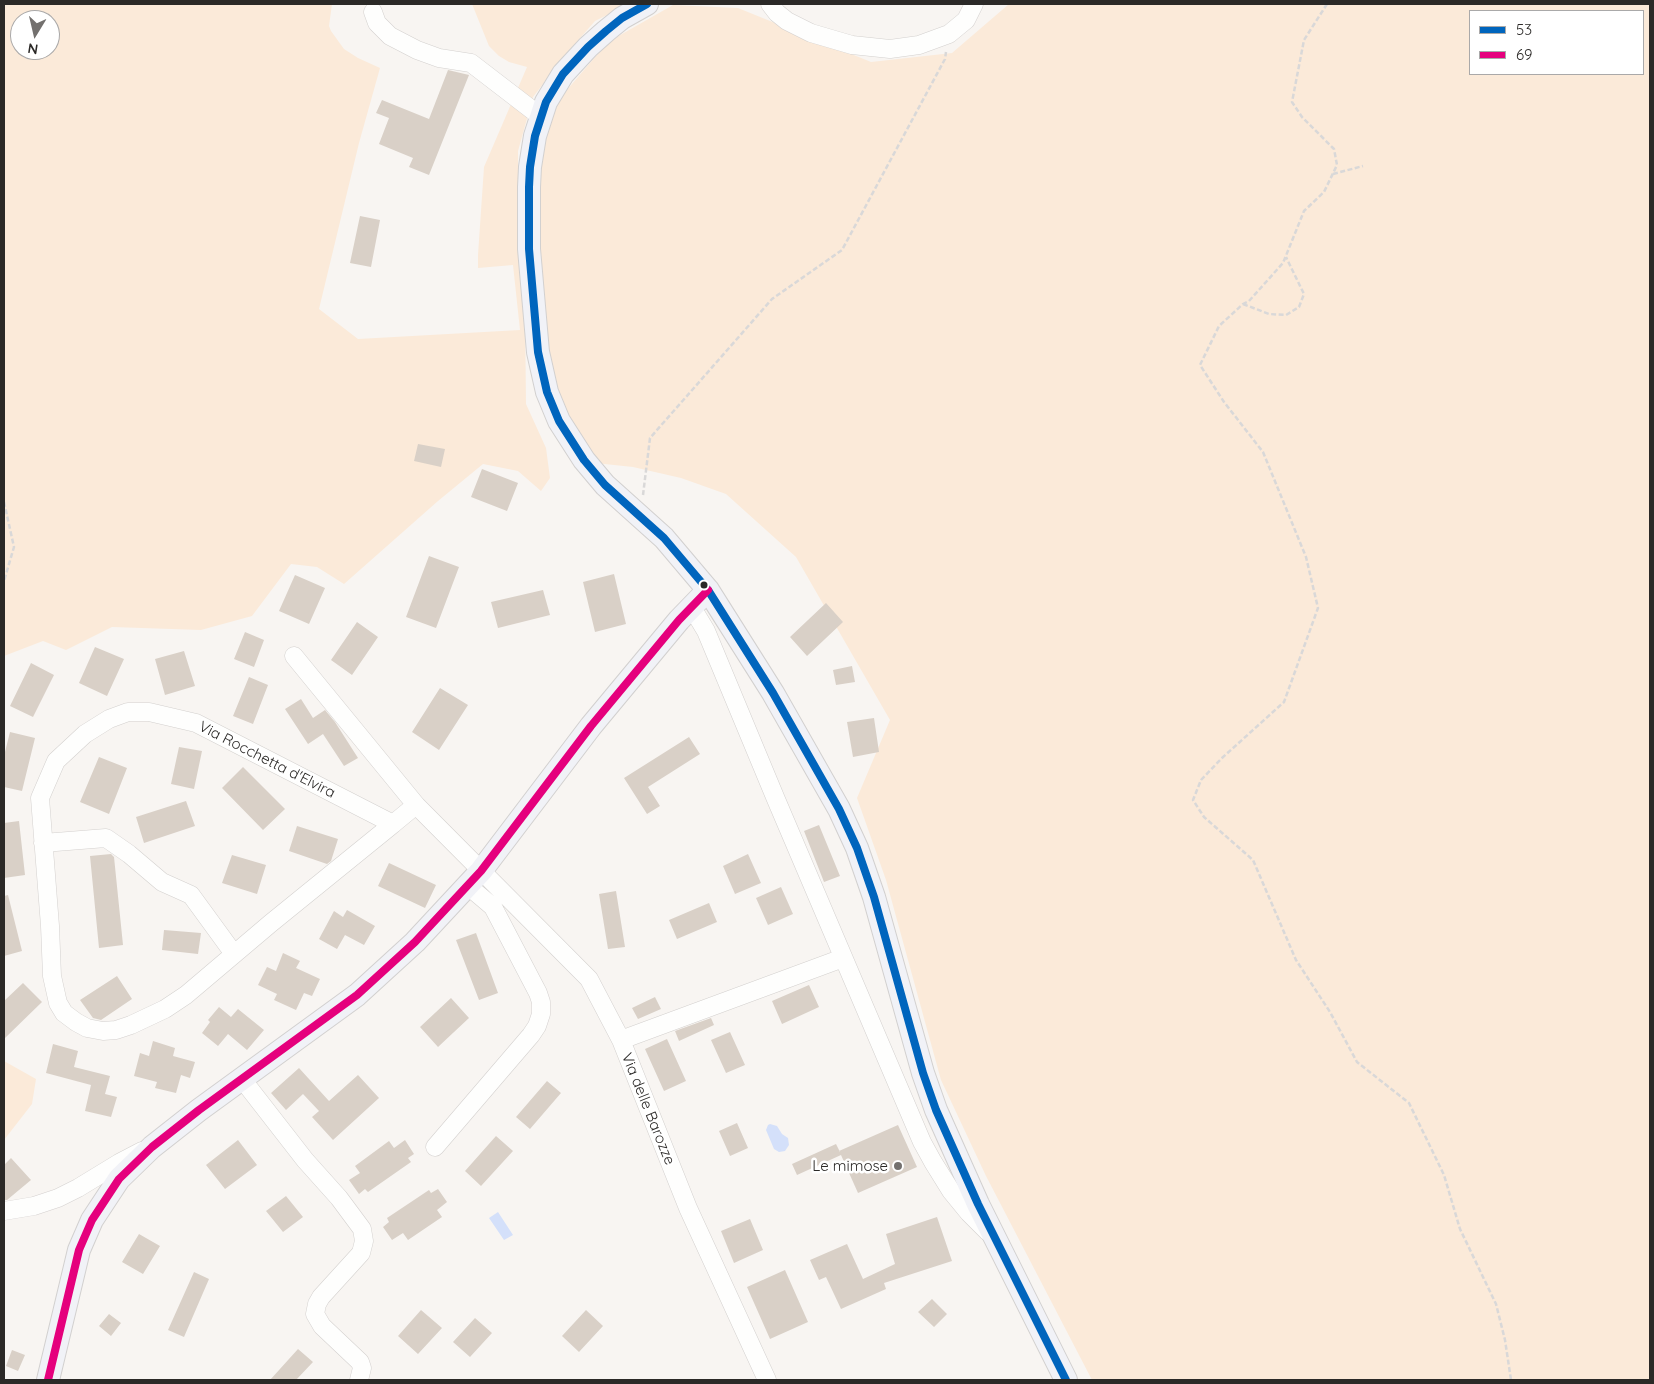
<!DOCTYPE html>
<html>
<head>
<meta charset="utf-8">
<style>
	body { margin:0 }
	#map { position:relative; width:1654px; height:1384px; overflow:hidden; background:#f8f5f2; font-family:Quicksand,sans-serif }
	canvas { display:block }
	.frame { position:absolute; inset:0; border:5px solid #2b2927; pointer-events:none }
	.legend { position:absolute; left:1469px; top:10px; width:175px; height:65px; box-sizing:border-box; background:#fff; border:1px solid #aaa9a9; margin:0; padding:6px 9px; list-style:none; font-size:15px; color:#2b2927 }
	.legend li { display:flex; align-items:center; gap:10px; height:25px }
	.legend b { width:25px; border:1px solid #aaa9a9 }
	.north { position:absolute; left:10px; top:10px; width:50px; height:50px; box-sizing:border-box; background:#fff; border:1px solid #aaa9a9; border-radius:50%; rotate:189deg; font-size:14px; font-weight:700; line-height:20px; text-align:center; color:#2b2927 }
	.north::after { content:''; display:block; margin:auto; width:18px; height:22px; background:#73706e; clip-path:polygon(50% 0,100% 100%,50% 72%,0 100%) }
</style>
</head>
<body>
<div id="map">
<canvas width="1654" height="1384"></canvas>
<div class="frame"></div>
<ul class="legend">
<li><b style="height:6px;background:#0065bd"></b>53</li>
<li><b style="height:6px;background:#e5007d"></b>69</li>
</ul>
<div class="north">N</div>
</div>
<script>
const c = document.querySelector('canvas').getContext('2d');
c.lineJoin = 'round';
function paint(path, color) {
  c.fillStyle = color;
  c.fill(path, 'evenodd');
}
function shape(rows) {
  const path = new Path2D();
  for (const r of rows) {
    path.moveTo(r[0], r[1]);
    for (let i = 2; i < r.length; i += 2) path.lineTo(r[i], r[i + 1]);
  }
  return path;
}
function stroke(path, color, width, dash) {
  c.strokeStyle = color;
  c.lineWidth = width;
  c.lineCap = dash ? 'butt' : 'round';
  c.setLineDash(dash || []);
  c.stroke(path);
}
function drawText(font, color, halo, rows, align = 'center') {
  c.font = font + ' Quicksand,sans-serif';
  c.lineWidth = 5;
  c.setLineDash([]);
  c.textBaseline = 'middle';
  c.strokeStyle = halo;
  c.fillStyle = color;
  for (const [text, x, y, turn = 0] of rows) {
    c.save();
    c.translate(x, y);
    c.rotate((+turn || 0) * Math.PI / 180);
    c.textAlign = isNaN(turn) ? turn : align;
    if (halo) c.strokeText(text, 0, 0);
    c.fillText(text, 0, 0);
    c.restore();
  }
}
paint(shape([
	[4,4,332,4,329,26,331,31,344,49,358,58,380,68,359,143,319,309,358,339,520,330,513,265,478,268,478,255,484,167,527,67,509,62,499,56,489,46,472,4,629,4,595,21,567,53,533,97,518,151,518,217,525,312,526,404,546,448,550,478,541,491,518,471,483,464,438,501,344,584,317,567,291,564,252,616,201,630,112,627,66,650,43,641,4,656],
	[20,20,50,20,50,50,20,50],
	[1009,4,1650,4,1650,1380,1092,1380,986,1176,941,1080,886,880,857,798,890,720,796,557,726,494,681,478,633,467,595,463,563,415,549,367,540,239,541,169,546,135,560,98,608,42,673,5,738,8,871,62,952,53],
	[1470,11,1643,11,1643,74,1470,74],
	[4,1061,36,1079,32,1104,4,1140]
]), '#fbead9');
paint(shape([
	[770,1124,777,1126,782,1134,788,1138,789,1145,785,1151,779,1152,774,1149,766,1130,768,1125],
	[498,1212,513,1235,504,1240,489,1218]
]), '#d4e0fa');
paint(shape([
	[448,70,469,75,429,175,409,167,413,158,379,144,389,118,376,113,382,100,429,119],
	[360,216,380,220,371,267,350,263],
	[418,444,445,449,441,467,414,461],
	[482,469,518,483,507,511,471,497],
	[429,556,459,567,436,628,406,617],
	[614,574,626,624,595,632,583,582],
	[295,575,325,588,309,624,279,611],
	[543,590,550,615,498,628,491,602],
	[826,603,843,622,807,656,790,637],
	[357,622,378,637,352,675,331,660],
	[245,632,264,640,254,667,234,659],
	[95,647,124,659,107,696,79,683],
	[184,651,195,686,165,695,155,659],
	[31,663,54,675,33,717,10,706],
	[852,666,855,682,836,685,833,670],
	[249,677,268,685,253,724,233,716],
	[440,688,468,705,439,750,412,732],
	[301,699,313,718,325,710,335,722,358,758,344,766,323,734,308,744,285,709],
	[874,718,879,752,853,757,847,722],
	[10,732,35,738,22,791,4,787,4,756],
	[689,737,700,754,648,787,660,806,647,814,624,778],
	[179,747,202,751,194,789,171,784],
	[99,757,127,768,109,814,80,802],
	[243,767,285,809,263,830,222,788],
	[186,801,195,826,144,843,136,817],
	[19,821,25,875,4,878,4,823],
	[819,825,840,876,824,882,804,831],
	[297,826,338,839,331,861,327,864,289,851],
	[111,854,114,857,123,945,99,948,90,856],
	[748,854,761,883,735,894,723,866],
	[232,855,266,865,257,894,222,883],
	[389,863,436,885,425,908,378,886],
	[781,887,793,914,768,925,756,898],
	[616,891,625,947,608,949,599,894],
	[8,895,22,951,4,956,4,896],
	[709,903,717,922,677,939,669,920],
	[347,910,375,926,364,945,345,935,337,949,319,939,334,911,343,917],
	[164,930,201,933,198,954,162,950],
	[476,933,498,993,479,1000,456,940],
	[283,953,300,961,296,968,320,979,312,996,304,993,296,1010,274,1000,277,994,258,985,267,967,276,971],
	[117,976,132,999,101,1020,93,1018,80,1000],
	[23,983,42,1002,4,1039,4,1001],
	[809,985,819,1007,782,1024,772,1001],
	[655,997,661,1009,638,1019,632,1008],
	[451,998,469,1018,438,1047,420,1027],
	[219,1007,231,1017,238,1009,264,1030,247,1050,228,1034,218,1046,202,1033,210,1022,208,1020],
	[711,1018,714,1025,679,1041,675,1031],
	[730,1032,745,1065,726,1073,711,1040],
	[667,1039,686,1081,664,1091,645,1049],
	[153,1041,175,1048,173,1056,195,1062,190,1078,181,1075,176,1093,155,1088,157,1082,134,1076,140,1053,149,1056],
	[53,1044,78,1051,74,1067,110,1076,105,1094,117,1097,111,1117,85,1111,91,1085,46,1073],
	[299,1068,329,1101,358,1075,379,1098,333,1140,312,1117,319,1111,303,1094,286,1110,271,1093],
	[547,1081,561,1093,530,1129,516,1117],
	[737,1123,748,1148,730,1156,719,1131],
	[898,1125,917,1167,858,1193,841,1155,797,1175,792,1164,836,1144,840,1152,839,1151],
	[496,1136,513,1151,481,1186,465,1171],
	[238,1140,257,1165,225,1189,206,1165],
	[405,1140,414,1154,408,1158,411,1162,368,1192,365,1189,359,1194,349,1180,360,1173,355,1166,389,1141,394,1148],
	[11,1158,31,1180,7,1200,4,1200,4,1165],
	[438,1189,447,1202,437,1210,442,1217,408,1240,403,1233,392,1240,383,1227,389,1222,387,1218,429,1190,431,1193],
	[286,1196,303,1217,283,1232,266,1211],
	[937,1217,952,1261,884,1283,886,1289,841,1309,826,1277,819,1280,810,1260,847,1244,863,1279,895,1264,886,1234],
	[750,1219,763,1250,734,1263,721,1231],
	[139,1234,160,1246,143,1274,122,1262],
	[785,1270,808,1322,770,1339,747,1287],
	[194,1272,209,1279,184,1337,168,1330],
	[932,1299,947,1314,934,1327,918,1312],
	[421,1310,442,1328,418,1354,398,1336],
	[586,1310,603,1326,579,1352,562,1336],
	[109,1314,121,1323,111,1336,99,1326],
	[475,1318,492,1333,470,1357,453,1342],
	[298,1349,313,1362,296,1380,270,1380],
	[12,1350,25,1355,18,1371,6,1366]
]), '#d9d0c7');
const minor = shape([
	[770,4,777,13,787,21,811,33,852,45,890,49,919,45,949,34,966,20,974,4],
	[373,12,377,23,390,36,417,50,439,58,471,63,540,116],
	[691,606,706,631,775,797,922,1142,933,1162,951,1191,969,1213,988,1232],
	[294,656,416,805],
	[393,824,271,923,186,995,165,1009,131,1025,116,1030,103,1031,87,1028,76,1022,64,1013,58,1003,52,976,50,926,40,798,56,761,85,734,109,719,128,712,149,712,196,723,393,824,416,805,589,979,621,1040,688,1208,767,1380],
	[43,843,106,838,129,854,162,882,191,895,234,954],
	[621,1040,843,958],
	[242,1079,305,1160,339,1198,362,1229,364,1241,361,1253,321,1297,317,1304,315,1314,322,1326,360,1362,362,1368,359,1380],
	[435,1147,531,1035,537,1026,541,1014,541,1002,538,993,493,907,467,885],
	[4,1211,34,1206,58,1198,78,1188,119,1163,142,1151]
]);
const major = shape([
	[647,4,622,18,606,31,588,47,563,74,546,102,535,136,530,167,529,187,529,249,538,352,547,392,559,421,584,460,605,485,664,538,708,590,773,693,839,809,857,848,874,897,923,1073,936,1110,978,1204,1066,1380],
	[48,1380,79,1250,92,1220,119,1179,152,1147,199,1110,357,995,415,942,481,871,591,726,679,620,708,590]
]);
stroke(minor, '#d3d0ce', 19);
stroke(major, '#d2d0cf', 24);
stroke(shape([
	[1327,4,1304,40,1292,102,1302,117,1334,149,1337,165,1324,192,1304,211,1283,263,1249,301,1243,304,1219,326,1200,365,1224,402,1263,452,1306,557,1318,608,1284,702,1222,758,1201,780,1193,800,1204,817,1253,860,1296,960,1330,1012,1357,1062,1409,1103,1444,1175,1460,1229,1496,1304,1505,1340,1511,1380],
	[1333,174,1363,166],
	[1243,304,1269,314,1286,315,1299,307,1304,294,1286,257],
	[643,495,650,438,772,299,842,250,945,59,946,52],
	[4,502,14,547,4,581]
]), '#d9d8d8', 2.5, [5, 2.5]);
stroke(minor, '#fefefd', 18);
stroke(major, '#f1f2f7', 22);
stroke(shape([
	[647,4,622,18,606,31,588,47,563,74,546,102,535,136,530,167,529,187,529,249,538,352,547,392,559,421,584,460,605,485,664,538,708,590,773,693,839,809,857,848,874,897,923,1073,936,1110,978,1204,1066,1380]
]), '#0065bd', 8);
stroke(shape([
	[48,1380,79,1250,92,1220,119,1179,152,1147,199,1110,357,995,415,942,481,871,591,726,679,620,708,590]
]), '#e5007d', 8);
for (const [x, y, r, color] of [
	[704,585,4.5,"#2b2927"],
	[898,1166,5,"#73706e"]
]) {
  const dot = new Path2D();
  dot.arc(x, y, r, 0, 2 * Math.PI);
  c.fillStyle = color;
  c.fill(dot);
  stroke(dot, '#fff', 2);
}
drawText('15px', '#2b2927', '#fff', [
	["Via Rocchetta d'Elvira",267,760,27],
	["Via delle Barozze",648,1109,68]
]);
drawText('15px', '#2b2927', '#fff', [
	["Le mimose",888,1166]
], 'right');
</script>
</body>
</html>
